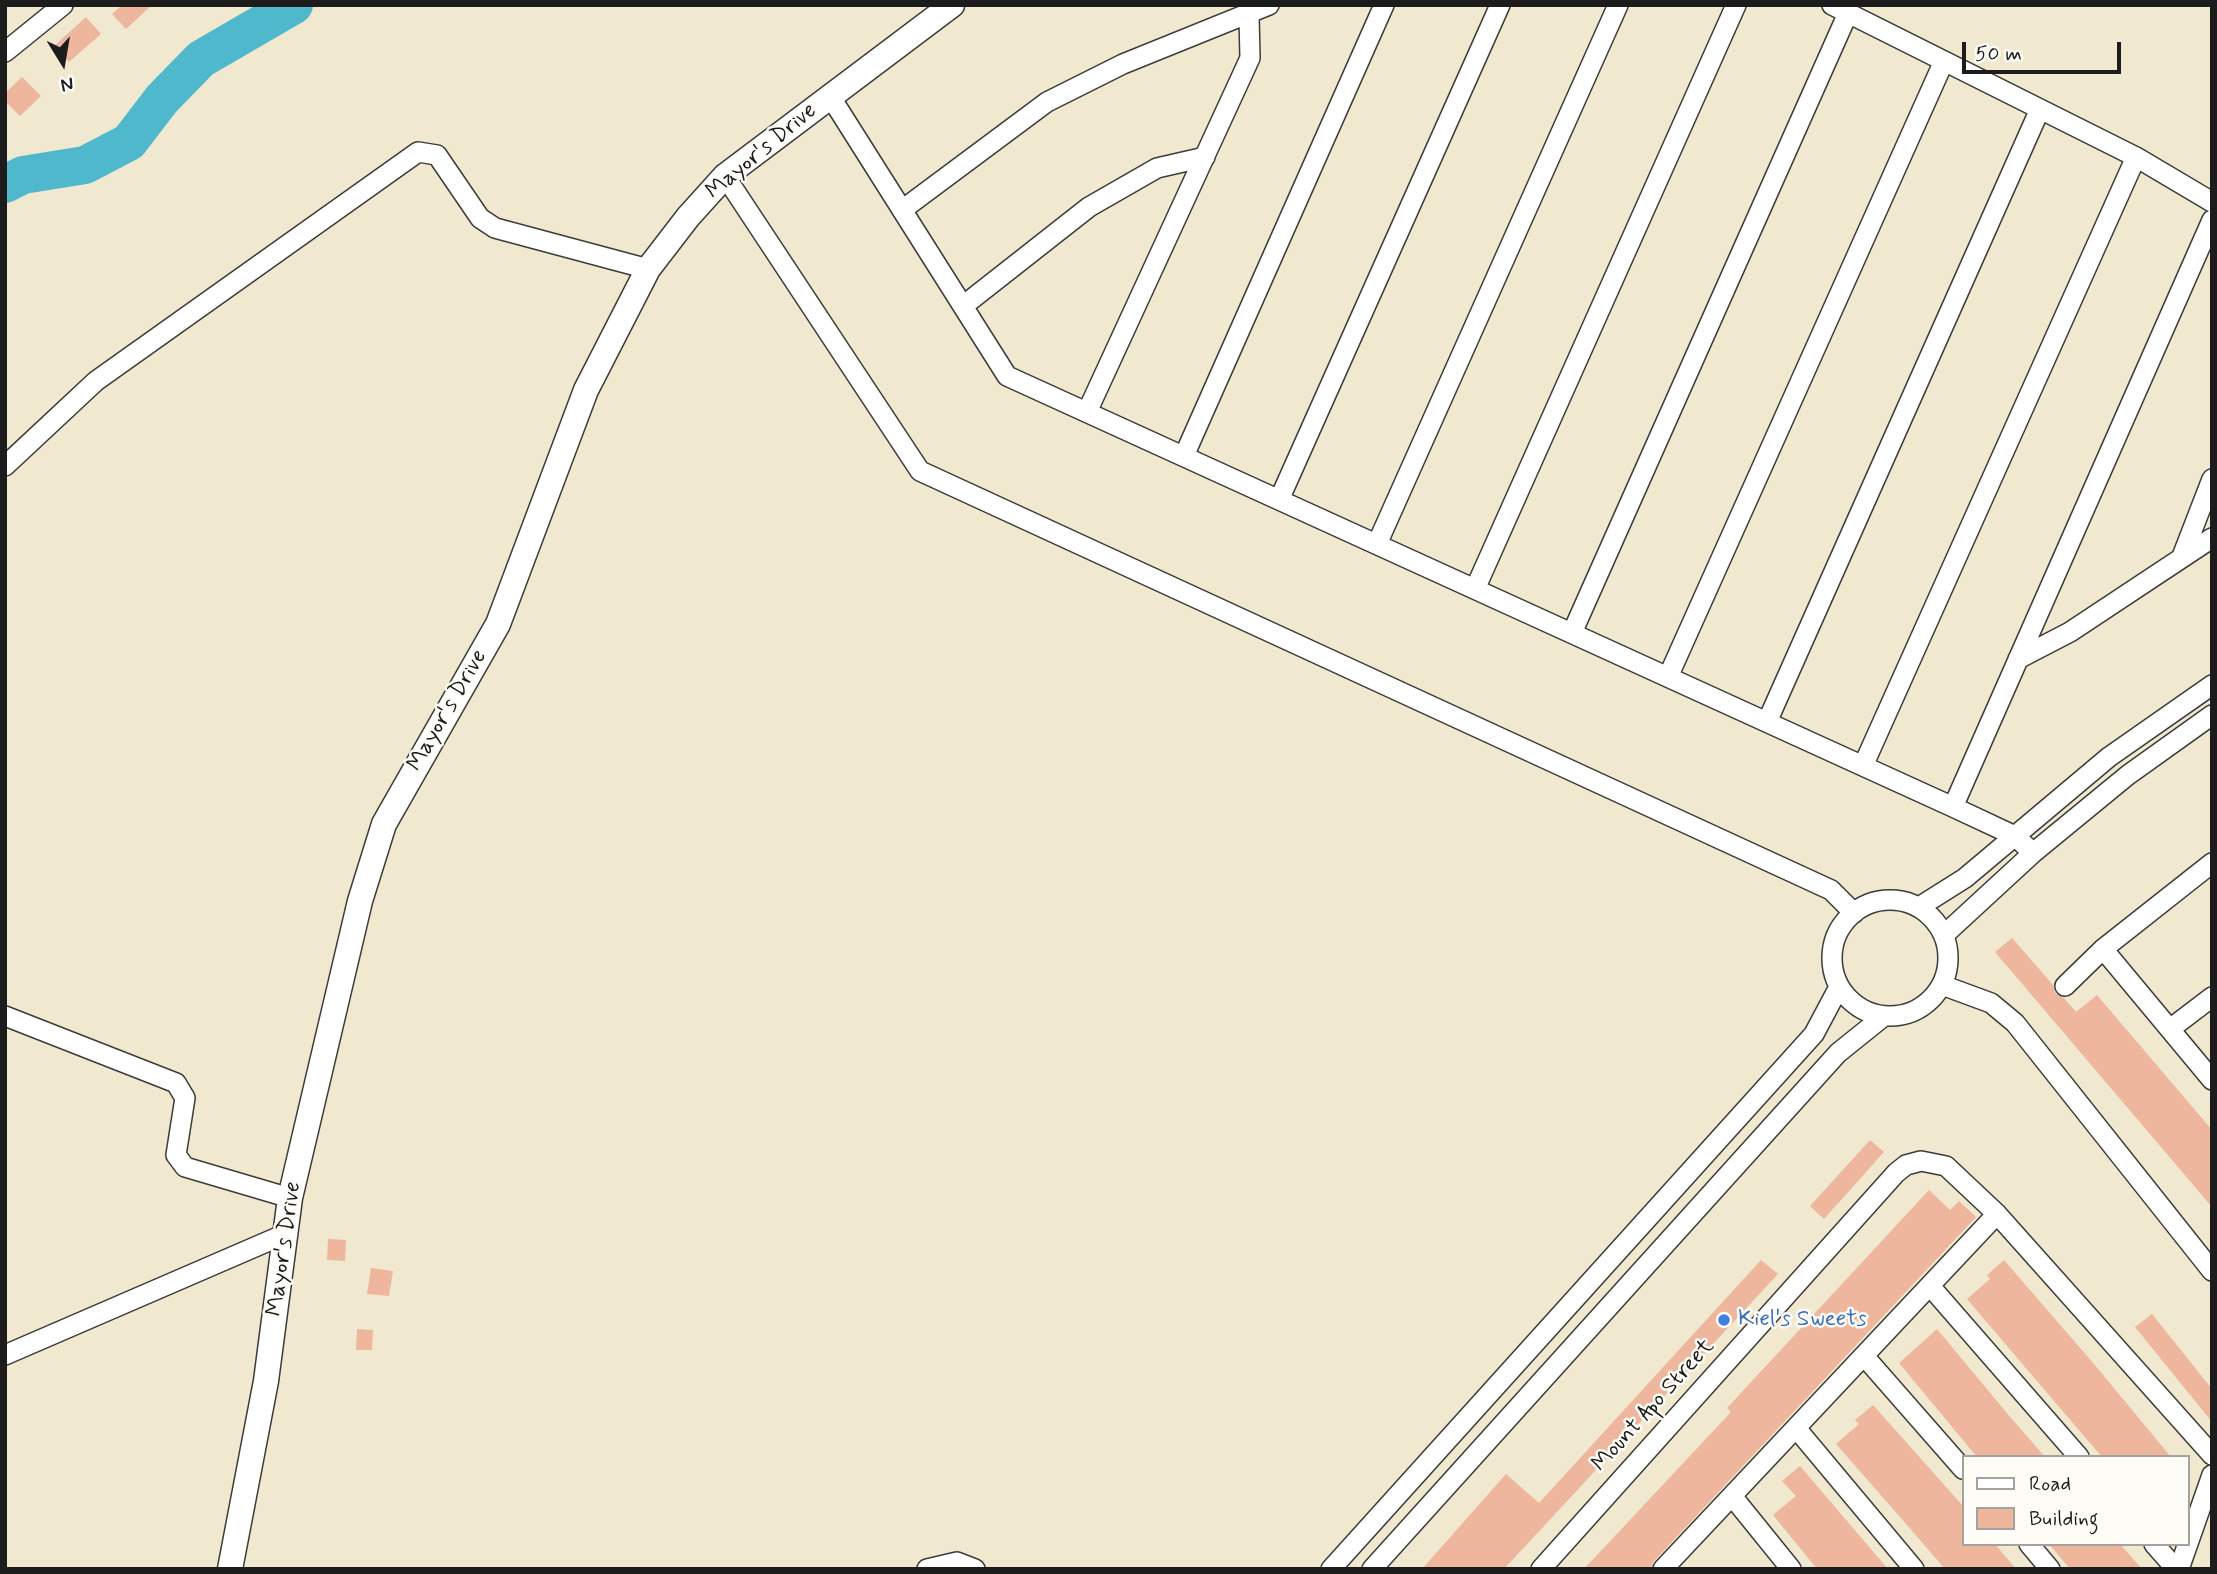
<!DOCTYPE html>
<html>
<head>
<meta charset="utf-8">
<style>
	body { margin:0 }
	#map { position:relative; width:2217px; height:1574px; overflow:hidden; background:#f0e9cf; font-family:Mynerve,sans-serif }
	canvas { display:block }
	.frame { position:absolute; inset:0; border:7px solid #1c1c1c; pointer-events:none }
	.legend { position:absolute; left:1962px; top:1455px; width:228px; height:91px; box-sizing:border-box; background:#fdfcf7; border:2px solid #a3a29f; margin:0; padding:9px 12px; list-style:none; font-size:21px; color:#1c1c1c }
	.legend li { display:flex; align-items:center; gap:14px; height:35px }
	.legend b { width:35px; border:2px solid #a3a29f }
	.north { position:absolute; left:28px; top:28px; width:70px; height:70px; -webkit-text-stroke:5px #fdfcf7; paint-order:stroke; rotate:169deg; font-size:19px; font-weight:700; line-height:28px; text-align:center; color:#1c1c1c }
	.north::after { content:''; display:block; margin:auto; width:24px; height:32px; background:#1c1c1c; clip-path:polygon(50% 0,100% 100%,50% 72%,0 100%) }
	.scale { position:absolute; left:1962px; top:42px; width:159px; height:32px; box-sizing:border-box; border:4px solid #1c1c1c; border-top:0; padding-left:9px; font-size:21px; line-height:24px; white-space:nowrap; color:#1c1c1c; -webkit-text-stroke:5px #fdfcf7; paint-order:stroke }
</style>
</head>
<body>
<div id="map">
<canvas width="2217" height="1574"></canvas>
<div class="frame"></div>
<ul class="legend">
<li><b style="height:9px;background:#fff"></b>Road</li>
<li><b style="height:19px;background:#edb69d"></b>Building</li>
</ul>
<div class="north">N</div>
<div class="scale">50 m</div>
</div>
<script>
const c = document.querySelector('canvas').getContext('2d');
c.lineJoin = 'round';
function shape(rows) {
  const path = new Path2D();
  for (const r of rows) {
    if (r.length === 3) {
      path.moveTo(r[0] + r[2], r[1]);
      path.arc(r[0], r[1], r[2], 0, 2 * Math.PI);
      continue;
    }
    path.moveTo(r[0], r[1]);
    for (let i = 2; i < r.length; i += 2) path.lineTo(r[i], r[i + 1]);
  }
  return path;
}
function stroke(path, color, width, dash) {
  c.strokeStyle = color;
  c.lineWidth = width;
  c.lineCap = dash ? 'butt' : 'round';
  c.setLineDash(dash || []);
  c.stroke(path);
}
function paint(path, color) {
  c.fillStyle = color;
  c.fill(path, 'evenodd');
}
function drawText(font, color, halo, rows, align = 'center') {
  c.font = font + ' Mynerve,sans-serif';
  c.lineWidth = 5;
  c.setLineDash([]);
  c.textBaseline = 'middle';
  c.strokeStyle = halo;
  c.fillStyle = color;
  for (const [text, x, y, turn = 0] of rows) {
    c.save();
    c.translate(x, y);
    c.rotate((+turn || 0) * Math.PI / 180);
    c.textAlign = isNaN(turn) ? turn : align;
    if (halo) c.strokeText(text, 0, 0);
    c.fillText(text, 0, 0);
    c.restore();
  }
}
stroke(shape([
	[5,184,23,175,85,165,129,142,162,99,201,59,294,5]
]), '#4fb8cc', 38);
paint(shape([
	[122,5,152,5,126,29,112,14],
	[86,17,101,34,69,62,54,46],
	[22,77,41,96,20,116,5,101,5,93],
	[2012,938,2053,985,2056,994,2064,998,2076,1012,2097,995,2212,1130,2212,1207,1995,952],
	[1870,1140,1884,1152,1824,1219,1810,1206],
	[1929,1190,1950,1210,1959,1201,1976,1217,1654,1561,1650,1569,1584,1569,1731,1412,1727,1408],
	[328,1239,346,1240,345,1261,327,1260],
	[1761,1260,1778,1274,1504,1569,1422,1569,1506,1474,1539,1503],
	[2004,1260,2094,1364,2171,1457,2102,1457,2054,1401,1967,1299,1990,1279,1987,1275],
	[371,1268,393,1271,389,1296,367,1294],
	[2152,1314,2212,1389,2212,1422,2135,1327],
	[357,1329,373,1330,372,1350,356,1350],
	[1937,1329,2011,1418,2045,1457,1977,1457,1899,1363],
	[1873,1405,1963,1506,1963,1544,1995,1544,2016,1569,1945,1569,1907,1525,1836,1444,1859,1424,1855,1420],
	[1800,1466,1888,1569,1817,1569,1773,1515,1796,1496,1782,1481],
	[2049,1544,2120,1544,2142,1569,2070,1569]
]), '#edb69d');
const minor = shape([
	[1832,5,2136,157,2212,202],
	[5,52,63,5],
	[830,96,1007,376,1953,807,2015,836,2033,853],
	[725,176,920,471,1831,890,1854,913],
	[902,210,1047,102,1123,64,1269,5],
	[963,306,1089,207,1157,168,1205,157],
	[1087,412,1250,58,1249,16],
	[1184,456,1384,5],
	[5,466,96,381,418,152,437,155,480,218,495,228,648,269],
	[1279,500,1500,5],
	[1377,544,1618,5],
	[2183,554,2212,479],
	[1475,589,1736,5],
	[1572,633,1848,13],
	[2018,659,2070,632,2212,538],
	[1668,677,1944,61],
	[1767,722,2040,109],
	[1863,766,2136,157],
	[1953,807,2212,220],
	[1890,958,58],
	[1919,907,1965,878,2109,757,2212,685],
	[1944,935,2033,853,2128,775,2212,715],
	[2103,949,2212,1080],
	[1942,985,1991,1003,2015,1023,2212,1271],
	[2065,986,2103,949,2212,863],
	[5,1016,176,1083,185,1098,176,1155,185,1167,290,1198],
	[2170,1029,2212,997],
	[1930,1286,2079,1457],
	[5,1355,285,1234],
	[1864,1356,1963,1469],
	[1796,1428,1914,1569],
	[1732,1496,1791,1569],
	[2029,1544,2050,1569],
	[2154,1544,2176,1569],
	[927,1569,957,1562,975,1569],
	[1331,1569,1814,1034,1839,987],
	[1372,1569,1838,1053,1884,1016],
	[1541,1569,1896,1173,1906,1165,1921,1161,1946,1166,1997,1214,2212,1455],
	[1663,1569,1997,1214],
	[2179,1569,2212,1475]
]);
const tertiary = shape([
	[230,1569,266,1381,290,1198,360,901,384,824,498,624,586,390,648,269,688,217,725,176,952,5]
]);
stroke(minor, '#3c3b37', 22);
stroke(tertiary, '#3c3b37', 27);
stroke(minor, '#fff', 19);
stroke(tertiary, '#fff', 24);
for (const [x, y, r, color] of [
	[1724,1320,7,"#3f7fe0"]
]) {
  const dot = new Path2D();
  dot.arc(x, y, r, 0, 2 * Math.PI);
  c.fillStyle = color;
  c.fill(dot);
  stroke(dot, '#fdfcf7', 2.5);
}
drawText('23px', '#1c1c1c', '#fdfcf7', [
	["Mayor's Drive",762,152,-40],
	["Mayor's Drive",448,711,-60],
	["Mayor's Drive",285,1249,-82],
	["Mount Apo Street",1654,1406,-48]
]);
drawText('23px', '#366cbe', '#fdfcf7', [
	["Kiel's Sweets",1738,1320]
], 'left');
</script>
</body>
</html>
